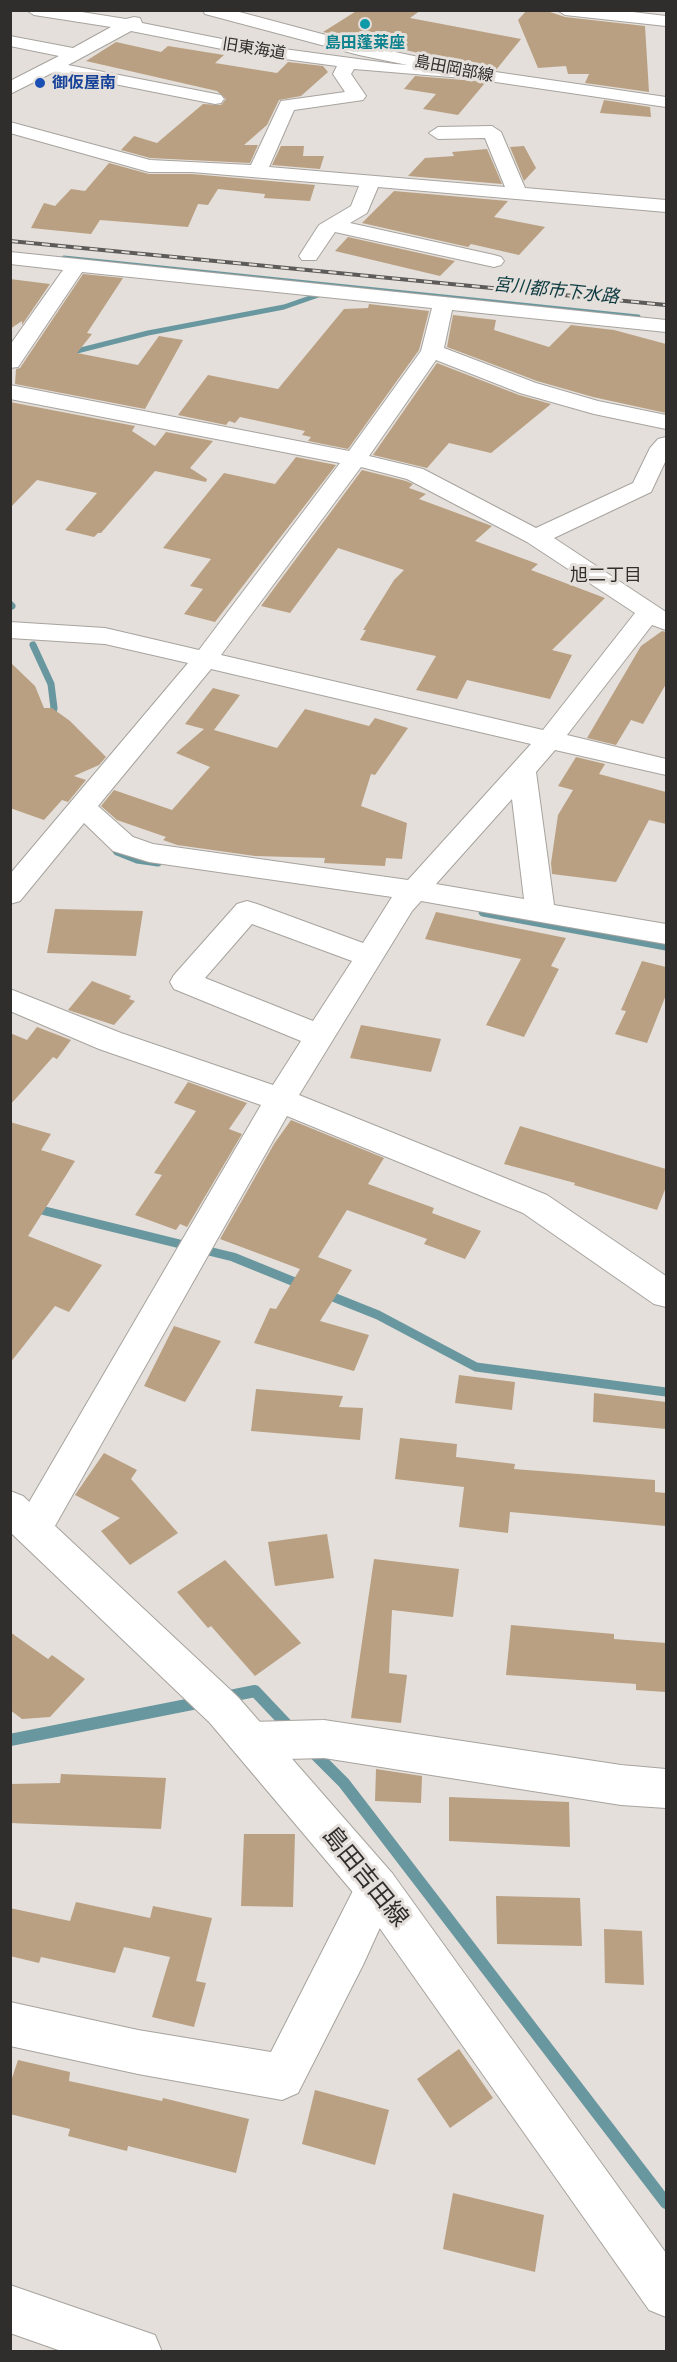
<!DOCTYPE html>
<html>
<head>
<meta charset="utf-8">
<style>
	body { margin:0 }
	#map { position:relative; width:677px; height:2362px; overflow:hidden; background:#e4dfda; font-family:Cabin,sans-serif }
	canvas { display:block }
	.frame { position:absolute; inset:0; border:12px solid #2f2e2c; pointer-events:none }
</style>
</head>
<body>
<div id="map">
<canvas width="677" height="2362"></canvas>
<div class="frame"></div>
</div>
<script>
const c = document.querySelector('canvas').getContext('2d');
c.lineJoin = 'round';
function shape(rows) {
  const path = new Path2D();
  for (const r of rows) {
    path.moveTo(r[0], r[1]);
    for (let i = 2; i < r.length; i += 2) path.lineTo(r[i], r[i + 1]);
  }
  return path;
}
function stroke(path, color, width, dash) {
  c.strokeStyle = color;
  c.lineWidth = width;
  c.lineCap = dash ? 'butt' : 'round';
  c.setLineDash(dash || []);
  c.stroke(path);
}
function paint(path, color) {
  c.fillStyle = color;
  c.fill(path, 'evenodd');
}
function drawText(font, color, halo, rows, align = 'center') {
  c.font = font + ' Cabin,"Noto Sans JP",sans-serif';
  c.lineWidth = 6;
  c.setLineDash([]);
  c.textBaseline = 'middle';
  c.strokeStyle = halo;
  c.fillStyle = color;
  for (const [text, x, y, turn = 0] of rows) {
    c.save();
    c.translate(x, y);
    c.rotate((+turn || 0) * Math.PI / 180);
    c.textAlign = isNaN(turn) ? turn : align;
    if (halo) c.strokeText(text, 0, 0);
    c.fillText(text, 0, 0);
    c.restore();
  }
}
stroke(shape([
	[64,258,638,317],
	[69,353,148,333,284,307,327,292]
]), '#69979f', 5);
stroke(shape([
	[10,604,12,606],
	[33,645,51,684,54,708,52,719],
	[113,847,117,852,137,860,158,863]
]), '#69979f', 7);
stroke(shape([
	[483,912,666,946],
	[33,1208,233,1257,302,1285],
	[323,1293,378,1315,476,1367,666,1392]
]), '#69979f', 9);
stroke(shape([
	[225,1697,255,1691,290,1728],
	[10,1740,202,1702],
	[310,1749,344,1783,666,2203]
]), '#69979f', 12);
paint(shape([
	[358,10,421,10,410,18,521,39,496,70,323,32],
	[527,10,544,10,565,17,645,26,649,92,585,83,589,74,568,74,566,66,538,68,518,20],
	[116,42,161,52,168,46,224,55,215,63,277,73,288,62,323,66,328,72,301,96,279,100,267,125,244,145,258,145,250,163,150,158,121,150,134,136,157,143,203,104,221,105,226,99,217,91,86,61],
	[415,76,475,81,485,83,458,115,423,109,436,94,404,89],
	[604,100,650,107,651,117,600,113],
	[281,146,304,146,303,156,324,156,320,169,272,165],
	[524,146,536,168,524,181,510,147],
	[487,149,502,184,408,176,425,158,454,156,452,152],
	[109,163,149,174,192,174,315,185,310,201,264,198,265,194,218,189,208,205,198,204,188,227,100,220,91,234,31,228,44,203,55,206,71,189,85,191],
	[394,191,508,201,494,217,545,227,519,255,471,244,468,247,362,223],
	[348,237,455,261,440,276,335,251],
	[83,274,123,278,87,333,92,334,77,353,138,365,159,336,183,340,145,409,15,384,16,369,20,368],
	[10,279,50,284,22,325,22,321,10,329],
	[369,304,429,311,419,350,348,449,308,441,311,437,302,435,305,431,240,417,235,423,229,421,226,425,178,415,208,375,278,389,344,309,368,308],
	[453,315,496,320,494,330,549,347,571,325,614,330,666,344,666,413,593,397,537,381,447,347],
	[437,363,519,395,551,404,491,453,449,443,427,468,373,455],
	[10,402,135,426,132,431,155,446,166,432,213,441,190,468,207,479,206,482,155,471,101,533,98,533,94,537,65,530,97,493,37,480,10,508],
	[296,457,336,465,215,622,184,614,203,589,190,586,211,559,163,548,224,473,275,484],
	[362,470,406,481,413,484,409,488,426,494,419,499,492,526,475,541,538,564,531,570,605,598,552,650,572,655,550,699,467,680,457,699,416,690,436,656,360,640,366,630,363,630,394,580,404,570,338,548,290,613,261,606],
	[662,631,666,632,666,684,643,724,631,720,616,745,587,738,641,646],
	[10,662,35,686,44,708,52,708,70,721,106,757,99,765,74,776,86,780,68,802,62,800,44,820,10,808],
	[213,688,240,695,214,730,277,748,305,709,369,726,375,718,408,728,375,775,371,774,361,806,407,823,402,859,386,858,385,866,324,863,325,858,255,856,177,845,163,840,166,837,117,820,101,806,114,790,172,810,210,767,176,753,204,729,185,724],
	[576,757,605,764,599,774,666,792,666,824,649,820,616,882,552,874,551,863,558,815,573,790,558,786],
	[55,909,143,911,136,956,47,953],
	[436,912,566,938,551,966,559,969,524,1037,486,1025,521,959,425,939],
	[642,961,666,967,666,995,647,1043,615,1034,626,1011,621,1010],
	[92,981,131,996,129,999,135,1001,114,1025,68,1010],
	[361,1025,441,1039,431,1072,350,1058],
	[37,1027,71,1040,57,1059,53,1057,10,1105,10,1033,27,1040],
	[188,1082,247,1103,229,1129,242,1134,187,1227,180,1224,176,1230,135,1215,162,1175,154,1173,196,1111,174,1103],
	[291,1120,384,1158,368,1184,434,1208,432,1213,481,1231,465,1259,424,1244,427,1239,347,1210,318,1257,352,1270,320,1321,369,1335,354,1371,254,1343,270,1308,276,1309,300,1269,220,1239,274,1144],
	[10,1122,51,1134,41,1150,75,1161,28,1236,102,1265,69,1312,55,1306,10,1363],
	[520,1126,666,1169,666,1187,657,1210,574,1185,575,1183,504,1164],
	[174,1326,221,1341,185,1402,144,1386],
	[459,1375,515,1382,512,1410,455,1403],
	[256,1389,343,1396,339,1407,363,1408,360,1440,251,1431],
	[594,1393,666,1402,666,1429,593,1422],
	[400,1438,457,1444,456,1457,515,1464,514,1469,655,1480,655,1492,666,1493,666,1526,510,1512,508,1533,459,1527,464,1487,395,1479],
	[104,1453,137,1470,131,1479,178,1533,130,1565,101,1531,120,1518,75,1495],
	[327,1534,334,1578,275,1586,268,1542],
	[374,1559,459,1569,453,1617,392,1610,389,1673,407,1675,401,1723,351,1718],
	[225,1560,301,1643,255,1676,211,1626,208,1628,177,1592],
	[511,1625,614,1634,614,1639,666,1643,666,1692,636,1690,636,1684,506,1675],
	[10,1632,48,1659,52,1655,85,1679,50,1717,22,1719,10,1710],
	[376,1769,422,1776,421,1803,375,1801],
	[61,1774,166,1778,161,1829,10,1823,10,1784,60,1783],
	[449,1797,569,1802,570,1847,449,1841],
	[244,1834,295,1834,293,1907,241,1906],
	[496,1896,580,1898,582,1946,497,1944],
	[76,1902,150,1918,153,1906,212,1918,196,1981,206,1983,194,2027,152,2017,170,1957,124,1947,115,1973,41,1957,39,1963,10,1956,10,1908,70,1921],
	[604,1929,642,1931,644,1985,605,1983],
	[459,2049,493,2098,450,2128,417,2079],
	[18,2060,70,2072,69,2081,162,2101,163,2098,249,2119,236,2173,128,2146,127,2151,68,2136,70,2129,10,2114,10,2084],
	[315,2090,389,2110,375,2165,302,2144],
	[453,2193,544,2215,535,2272,443,2249]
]), '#b9a082');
const minor = shape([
	[26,10,69,10,126,19,134,17,140,18,142,23,247,44,395,64,481,70,484,74,481,78,475,79,354,69,351,74,366,96,363,100,294,110,269,167,505,187,485,138,438,139,429,133,438,127,492,126,501,132,525,188,666,200,666,212,378,187,367,213,350,223,494,255,501,257,504,261,501,265,494,267,335,232,316,260,302,260,299,256,319,225,351,206,359,186,192,172,149,172,10,133,10,122,150,160,251,165,281,101,345,92,333,74,337,66,247,54,131,31,68,65,221,95,224,99,221,103,215,104,54,72,10,94,10,81,59,56,10,46,10,36,73,48,111,27,34,15,26,10],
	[557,10,616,10,666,16,666,26,565,15,557,10],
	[10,252,666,320,666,332,452,310,444,348,536,383,598,401,666,415,666,429,594,414,520,393,436,360,369,456,423,469,536,528,633,483,650,448,658,439,666,437,666,460,651,492,554,538,666,612,666,630,652,625,567,735,666,759,666,775,555,750,536,772,554,905,666,924,666,944,421,901,412,911,299,1095,547,1195,666,1276,666,1307,654,1304,523,1213,287,1116,47,1540,34,1544,21,1540,15,1528,21,1516,261,1105,99,1049,10,1011,10,989,121,1033,273,1085,301,1041,174,989,170,982,174,975,237,904,247,901,257,904,363,943,392,897,149,862,113,851,84,823,20,901,10,904,10,874,188,663,105,644,10,638,10,622,105,628,199,650,340,463,10,399,10,385,349,451,421,351,432,308,82,272,18,367,10,368,10,345,63,270,10,264,10,252],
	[361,467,407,479,527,542,635,613,543,730,221,655,361,467],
	[211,669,531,744,408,880,153,844,133,837,98,806,211,669],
	[512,799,524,899,436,884,512,799],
	[252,924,352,961,313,1021,205,978,252,924],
	[324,1720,621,1765,666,1769,666,1808,621,1805,324,1758,251,1760,237,1754,231,1741,237,1728,251,1722,324,1720],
	[377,1867,392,1873,398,1888,363,1965,298,2093,282,2100,138,2074,10,2046,10,2002,138,2030,271,2052,362,1873,377,1867]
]);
const major = shape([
	[203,10,232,10,367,46,475,69,666,97,666,107,475,79,359,55,205,14,203,10],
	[10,1491,23,1496,238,1697,392,1873,666,2253,666,2317,649,2310,362,1903,210,1723,10,1532,10,1491],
	[10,2285,155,2335,162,2352,64,2352,10,2333,10,2285]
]);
stroke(minor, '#a7a39e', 2);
stroke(major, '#a7a39e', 2);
paint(minor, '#fff');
paint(major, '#fff');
const rail = shape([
	[10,241,666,305]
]);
stroke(rail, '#5d5b59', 4);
stroke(rail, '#e4dfda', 2, [8]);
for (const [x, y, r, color] of [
	[365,24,6,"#0f9aa8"],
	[40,83,6,"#1a4fb4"]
]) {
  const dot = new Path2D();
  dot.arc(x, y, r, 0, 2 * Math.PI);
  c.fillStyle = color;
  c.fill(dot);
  stroke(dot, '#e4dfda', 2);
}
drawText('bold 16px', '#0d838f', '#e4dfda', [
	["島田蓬莱座",365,43]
]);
drawText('16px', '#2f2e2c', '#e4dfda', [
	["旧東海道",254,49,9],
	["島田岡部線",454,69,11]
]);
drawText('bold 16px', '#164399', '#e4dfda', [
	["御仮屋南",52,83]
], 'left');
drawText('italic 18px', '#0d3a41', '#e4dfda', [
	["宮川都市下水路",556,291,6]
]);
drawText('18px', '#33302c', '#e4dfda', [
	["旭二丁目",606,576]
]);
drawText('24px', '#2f2e2c', '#e4dfda', [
	["島田吉田線",365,1877,51]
]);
</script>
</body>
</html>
